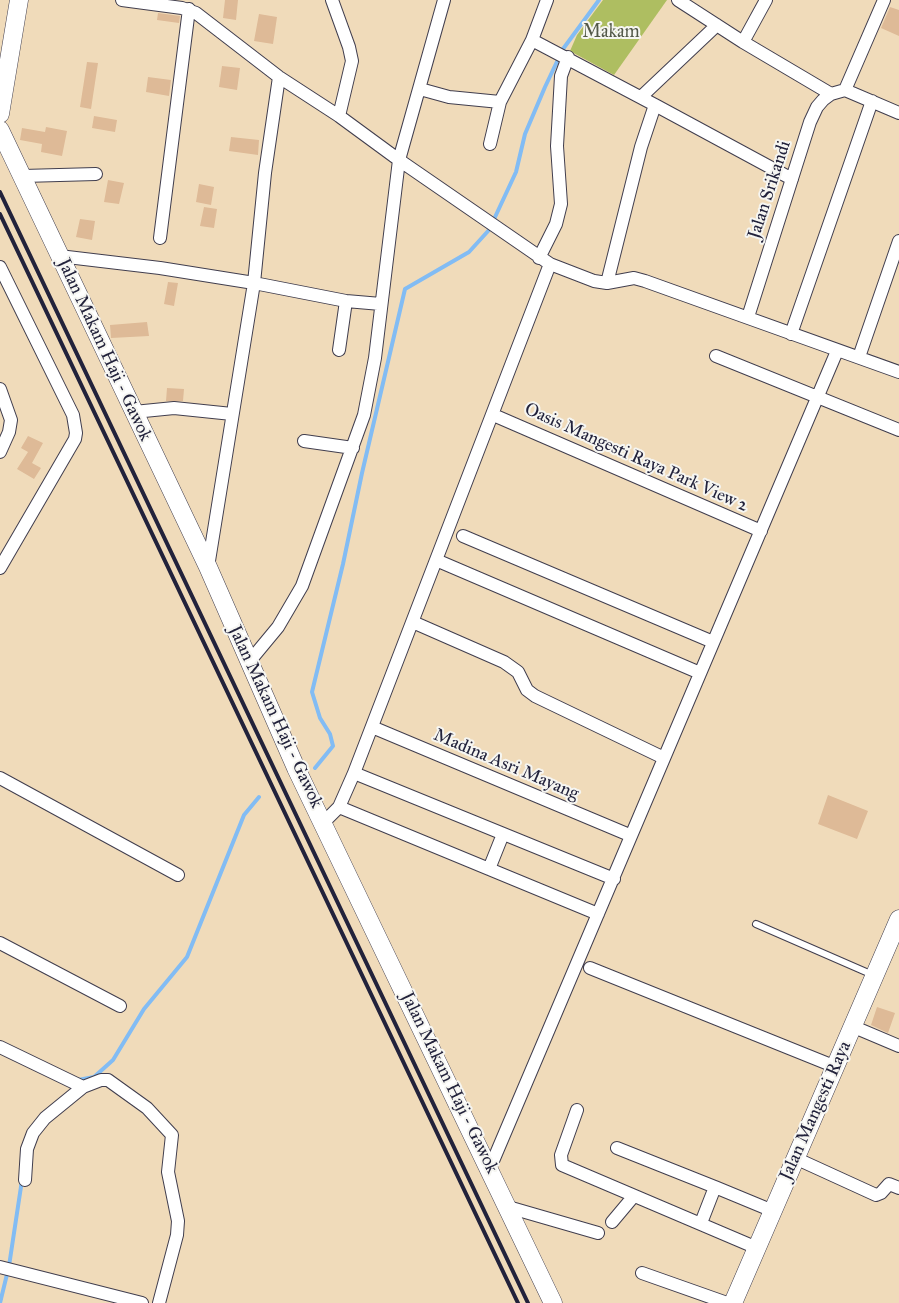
<!DOCTYPE html>
<html>
<head>
<meta charset="utf-8">
<style>
	body { margin:0 }
	canvas { display:block; background:#f0dbba }
</style>
</head>
<body>
<canvas width="899" height="1303"></canvas>
<script>
const c = document.querySelector('canvas').getContext('2d');
c.lineJoin = 'round';
function paint(path, color) {
  c.fillStyle = color;
  c.fill(path, 'evenodd');
}
function shape(rows) {
  const path = new Path2D();
  for (const r of rows) {
    path.moveTo(r[0], r[1]);
    for (let i = 2; i < r.length; i += 2) path.lineTo(r[i], r[i + 1]);
  }
  return path;
}
function stroke(path, color, width, dash) {
  c.strokeStyle = color;
  c.lineWidth = width;
  c.lineCap = dash ? 'butt' : 'round';
  c.setLineDash(dash || []);
  c.stroke(path);
}
function drawText(font, color, halo, rows, align = 'center') {
  c.font = font + ' "IM FELL Great Primer",serif';
  c.lineWidth = 4;
  c.setLineDash([]);
  c.textBaseline = 'middle';
  c.strokeStyle = halo;
  c.fillStyle = color;
  for (const [text, x, y, turn = 0] of rows) {
    c.save();
    c.translate(x, y);
    c.rotate((+turn || 0) * Math.PI / 180);
    c.textAlign = isNaN(turn) ? turn : align;
    if (halo) c.strokeText(text, 0, 0);
    c.fillText(text, 0, 0);
    c.restore();
  }
}
paint(shape([
	[603,0,667,0,614,75,570,51,577,35]
]), '#aebe61');
stroke(shape([
	[315,768,333,746,330,734,320,718,312,692,343,564,362,473,405,289,469,252,489,230,516,172,525,134,545,87,563,49,599,0],
	[78,1080,94,1077,113,1060,144,1009,187,957,244,815,259,797],
	[0,1303,9,1266,22,1180]
]), '#82bcf4', 4);
paint(shape([
	[225,0,238,0,236,20,223,18],
	[890,7,899,10,899,36,881,28],
	[158,13,180,16,179,23,157,20],
	[259,14,277,17,273,44,254,41],
	[87,62,98,63,91,109,80,107],
	[222,66,240,68,237,90,219,87],
	[148,77,171,80,169,96,146,92],
	[94,116,117,120,115,132,92,128],
	[46,127,67,131,62,156,41,152,42,144,20,140,22,128,45,132],
	[231,137,259,140,258,155,229,151],
	[108,180,124,183,119,204,104,202],
	[199,184,214,187,211,205,196,202],
	[204,207,217,209,214,228,200,226],
	[80,219,95,221,92,240,76,237],
	[168,282,178,283,174,306,164,304],
	[147,322,149,336,111,338,110,325],
	[167,388,184,389,183,401,166,401],
	[28,436,43,443,32,463,41,468,34,479,17,469,28,452,21,448],
	[828,795,868,811,857,839,818,824],
	[877,1007,895,1013,888,1033,871,1025]
]), '#deba97');
const lane = shape([
	[756,924,873,975]
]);
const street = shape([
	[122,0,182,8,196,13,279,77,339,116,399,160,550,264,594,281,607,283,634,278,645,281,899,372],
	[332,0,349,47,352,61,339,116],
	[678,0,743,42,831,94],
	[884,0,845,90,899,113],
	[532,40,655,105],
	[743,42,766,0],
	[420,89,449,97,500,102],
	[642,96,717,25],
	[490,144,500,102,532,40,547,0],
	[23,176,96,174],
	[160,238,189,9],
	[59,256,160,268,254,283,346,301,381,304],
	[539,258,556,224,561,204,557,146,561,76,568,57],
	[0,267,73,415,76,433,75,439,0,568],
	[607,283,641,147,655,105,792,179],
	[748,317,810,122,817,107,823,100,831,94,845,90],
	[791,334,872,101],
	[339,350,346,301],
	[716,356,899,430],
	[859,357,899,241],
	[0,389,11,420,9,432,0,452],
	[134,412,174,408,232,414],
	[498,417,761,531],
	[304,441,353,448],
	[463,536,713,642],
	[436,560,700,673],
	[208,567,254,283,265,173,279,77],
	[415,623,504,662,518,672,527,690,535,696,664,758],
	[249,662,278,627,302,586,364,415,375,358,399,160,444,0],
	[372,727,627,834],
	[354,773,614,879],
	[0,778,178,875],
	[339,807,598,914],
	[324,822,339,807,354,773,550,264],
	[489,869,503,834],
	[0,943,120,1006],
	[590,968,836,1067],
	[854,1027,899,1046],
	[0,1047,83,1087],
	[577,1110,561,1155,562,1165,757,1248],
	[617,1148,715,1187],
	[795,1158,876,1195,881,1193,889,1184,899,1188],
	[490,1168,837,351],
	[25,1180,27,1149,33,1133,45,1118,83,1087,101,1080,108,1080,147,1108,172,1135,168,1172,178,1221,177,1235,159,1303],
	[508,1207,598,1233],
	[612,1222,633,1197],
	[701,1223,715,1187,773,1211],
	[0,1267,142,1303],
	[642,1273,727,1303]
]);
const secondary = shape([
	[0,114,19,0],
	[0,130,208,567,296,768,553,1303],
	[733,1303,899,919]
]);
stroke(lane, '#413e4e', 8);
stroke(street, '#413e4e', 14);
stroke(secondary, '#413e4e', 19);
stroke(lane, '#fff', 6);
stroke(street, '#fff', 12);
stroke(secondary, '#fff', 18);
stroke(shape([
	[0,192,528,1303],
	[0,214,518,1303]
]), '#22223b', 4);
drawText('18px', '#535948', '#f6f6f2', [
	["Makam",611,33]
]);
drawText('18px', '#22223b', '#f6f6f2', [
	["Jalan Srikandi",770,190,-72],
	["Jalan Makam Haji - Gawok",104,350,65],
	["Oasis Mangesti Raya Park View 2",636,458,24],
	["Jalan Makam Haji - Gawok",275,717,65],
	["Madina Asri Mayang",506,765,23],
	["Jalan Makam Haji - Gawok",449,1083,64],
	["Jalan Mangesti Raya",816,1111,-66]
]);
</script>
</body>
</html>
